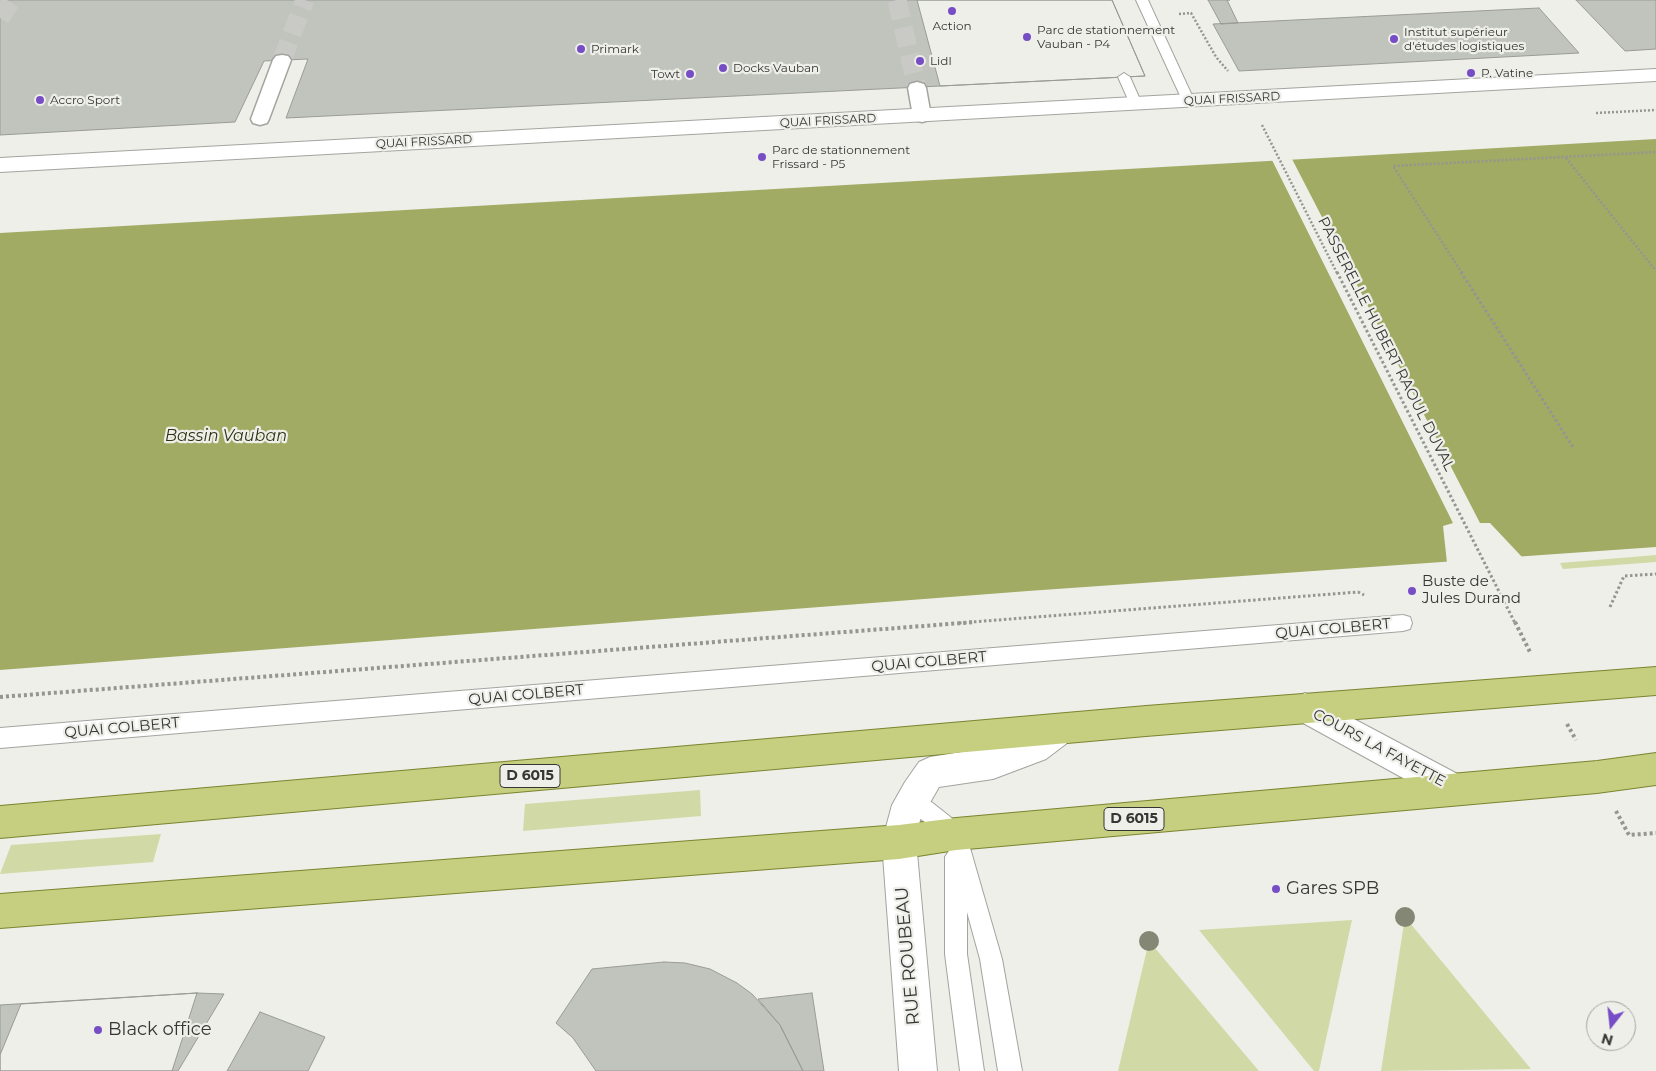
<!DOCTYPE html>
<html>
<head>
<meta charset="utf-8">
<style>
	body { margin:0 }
	#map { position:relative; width:1656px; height:1071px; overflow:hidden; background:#eeefe9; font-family:Montserrat,sans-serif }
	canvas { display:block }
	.north { position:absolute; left:1586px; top:1001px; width:50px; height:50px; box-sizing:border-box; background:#eeefe9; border:1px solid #a4a5a1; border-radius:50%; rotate:196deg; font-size:14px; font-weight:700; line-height:20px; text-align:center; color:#363634 }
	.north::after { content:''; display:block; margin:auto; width:18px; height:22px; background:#774dc6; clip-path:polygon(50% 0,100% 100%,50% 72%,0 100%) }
</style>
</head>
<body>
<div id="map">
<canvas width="1656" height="1071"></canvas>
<div class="north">N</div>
</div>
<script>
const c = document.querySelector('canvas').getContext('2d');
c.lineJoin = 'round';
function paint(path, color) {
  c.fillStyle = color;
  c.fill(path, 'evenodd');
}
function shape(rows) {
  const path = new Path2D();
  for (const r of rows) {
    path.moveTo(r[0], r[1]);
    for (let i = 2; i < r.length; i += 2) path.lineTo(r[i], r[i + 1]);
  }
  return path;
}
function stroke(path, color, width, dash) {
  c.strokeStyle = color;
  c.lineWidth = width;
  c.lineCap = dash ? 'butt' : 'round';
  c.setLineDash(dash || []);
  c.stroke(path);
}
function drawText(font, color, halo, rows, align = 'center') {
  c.font = font + ' Montserrat,sans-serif';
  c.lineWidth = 4.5;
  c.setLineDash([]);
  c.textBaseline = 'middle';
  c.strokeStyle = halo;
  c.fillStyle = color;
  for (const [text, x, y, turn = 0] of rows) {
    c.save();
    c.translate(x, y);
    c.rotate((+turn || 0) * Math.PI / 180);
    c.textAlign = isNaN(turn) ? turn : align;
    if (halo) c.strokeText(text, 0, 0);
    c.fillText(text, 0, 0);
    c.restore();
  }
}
paint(shape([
	[1656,555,1656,562,1563,569,1560,563],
	[700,790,701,816,523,831,525,804],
	[161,834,153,862,0,874,11,845],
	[1405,917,1531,1069,1381,1071],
	[1352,920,1319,1071,1314,1071,1199,930],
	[1149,941,1259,1071,1118,1071]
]), '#d1daa7');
paint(shape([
	[1656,139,1656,547,1028,591,0,670,0,233]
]), '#a1ab64');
paint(shape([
	[1292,159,1480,523,1490,523,1522,557,1447,563,1443,526,1453,523,1272,160]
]), '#eeefe9');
const building = shape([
	[0,0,1112,0,1145,76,286,118,308,59,264,61,235,122,0,135,0,0],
	[917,0,1112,0,1145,76,940,86,917,0],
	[1208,0,1230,0,1227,0,1238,23,1221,24,1208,0],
	[1576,0,1656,0,1656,49,1625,51,1576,0],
	[1539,8,1579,53,1239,71,1213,24,1539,8],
	[664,962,685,963,710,969,737,983,752,994,780,1025,803,1071,596,1071,573,1038,556,1023,592,969,664,962],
	[197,993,172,1071,0,1071,0,1055,21,1004,197,993],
	[197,993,224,994,178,1071,0,1071,0,1005,197,993],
	[812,993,824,1071,803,1071,780,1025,758,999,812,993],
	[260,1012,325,1037,308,1071,227,1071,260,1012]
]);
paint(building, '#c1c3bd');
stroke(building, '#9a9b96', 1);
stroke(shape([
	[897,0,917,88],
	[0,18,12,0],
	[282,60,305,0]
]), '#c9cac5', 19, [19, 9]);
const service = shape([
	[1136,0,1148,0,1195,102,1193,105,1185,105,1183,102,1136,0],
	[1124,73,1130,77,1142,104,1140,107,1132,107,1130,104,1118,77,1124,73],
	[1403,615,1410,617,1412,623,1410,629,1403,631,0,748,0,728,1403,615],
	[913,790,920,793,963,827,966,834,1002,959,1022,1071,998,1071,980,959,967,912,967,954,984,1071,960,1071,945,954,945,857,950,849,947,840,906,807,903,800,906,793,913,790]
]);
const pedestrian = shape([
	[282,55,288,56,291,60,269,119,267,123,260,125,253,123,251,119,273,60,276,56,282,55],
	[917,82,924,84,926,88,931,116,929,120,922,122,915,120,913,116,908,88,910,84,917,82]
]);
const minor = shape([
	[1060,714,1071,718,1076,729,1071,740,1046,759,993,779,939,787,920,820,916,842,937,1071,899,1071,882,842,892,805,905,782,919,762,930,757,993,747,1025,736,1049,718,1060,714]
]);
const tertiary = shape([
	[1656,69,1656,81,0,172,0,158,1656,69]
]);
const secondary = shape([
	[1305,693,1465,778,1470,789,1465,800,1454,805,1443,800,1294,718,1290,708,1294,698,1305,693]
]);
const primary = shape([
	[1656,667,1656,695,1146,736,0,838,0,806,1146,706,1656,667],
	[1656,753,1656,785,1597,793,956,850,899,859,0,928,0,894,899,825,956,818,1597,761,1656,753]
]);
stroke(service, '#a3a49f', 2);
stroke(pedestrian, '#a3a49f', 3);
stroke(minor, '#a3a49f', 2);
stroke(tertiary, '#a3a49f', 2);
stroke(secondary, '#a3a49f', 2);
stroke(primary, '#7b842e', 2);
stroke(shape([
	[1179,14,1191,13,1216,57,1228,71],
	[1596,113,1656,110],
	[1262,125,1337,273],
	[1566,158,1656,271],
	[1462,273,1393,166,1656,152]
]), '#959591', 2.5, [2, 2]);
stroke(shape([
	[1337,272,1515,623],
	[1461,272,1573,447],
	[1610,607,1624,576,1656,574],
	[959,623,1358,592,1364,595]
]), '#959591', 3, [2.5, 2.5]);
stroke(shape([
	[1515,622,1531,654],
	[0,697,975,622],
	[1567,724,1576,740],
	[1616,811,1629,835,1656,833]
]), '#959591', 4, [3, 3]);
paint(service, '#fff');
paint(pedestrian, '#fff');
paint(minor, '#fff');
paint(tertiary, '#fff');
paint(secondary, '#fff');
paint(primary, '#c6ce7f');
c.fillStyle = '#848773';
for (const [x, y] of [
	[1405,917],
	[1149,941]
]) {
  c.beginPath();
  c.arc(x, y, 10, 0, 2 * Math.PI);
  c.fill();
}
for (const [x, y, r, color] of [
	[952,11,5,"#774dc6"],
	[1027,37,5,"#774dc6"],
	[1394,39,5,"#774dc6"],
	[581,49,5,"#774dc6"],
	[920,61,5,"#774dc6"],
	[723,68,5,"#774dc6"],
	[1471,73,5,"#774dc6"],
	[690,74,5,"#774dc6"],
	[40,100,5,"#774dc6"],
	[762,157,5,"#774dc6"],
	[1412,591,5,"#774dc6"],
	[1276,889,5,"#774dc6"],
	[98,1030,5,"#774dc6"]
]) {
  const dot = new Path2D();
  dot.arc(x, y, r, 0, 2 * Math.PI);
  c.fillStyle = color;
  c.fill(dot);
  stroke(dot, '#eeefe9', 2);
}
drawText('12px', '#363634', '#eeefe9', [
	["Action",952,26,"center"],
	["Parc de stationnement",1037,30],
	["Vauban - P4",1037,44],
	["Institut supérieur",1404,32],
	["d'études logistiques",1404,46],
	["Primark",591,49],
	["Lidl",930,61],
	["Docks Vauban",733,68],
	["P. Vatine",1481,73],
	["Towt",680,74,"right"],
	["Accro Sport",50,100],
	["Parc de stationnement",772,150],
	["Frissard - P5",772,164]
], 'left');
drawText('12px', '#363634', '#eeefe9', [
	["QUAI FRISSARD",1232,99,-3],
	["QUAI FRISSARD",828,121,-3],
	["QUAI FRISSARD",424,142,-3]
]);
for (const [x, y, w] of [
	[530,776,60],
	[1134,819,60]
]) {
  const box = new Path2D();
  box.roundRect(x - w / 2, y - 11.5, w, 23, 4);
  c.fillStyle = '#eeefe9';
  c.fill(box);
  stroke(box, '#363634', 1);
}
drawText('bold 14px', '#363634', null, [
	["D 6015",530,776],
	["D 6015",1134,819]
]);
drawText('15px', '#363634', '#eeefe9', [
	["PASSERELLE HUBERT RAOUL DUVAL",1386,344,63],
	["QUAI COLBERT",1333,629,-5],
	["QUAI COLBERT",929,662,-5],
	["QUAI COLBERT",526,695,-5],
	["QUAI COLBERT",122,728,-5],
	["COURS LA FAYETTE",1379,748,28]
]);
drawText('15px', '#363634', '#eeefe9', [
	["Buste de",1422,582],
	["Jules Durand",1422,599]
], 'left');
drawText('italic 16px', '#2e3213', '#eeefe9', [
	["Bassin Vauban",226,436]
]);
drawText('18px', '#363634', '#eeefe9', [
	["Gares SPB",1286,889],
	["Black office",108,1030]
], 'left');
drawText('18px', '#363634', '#eeefe9', [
	["RUE ROUBEAU",908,956,-95]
]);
</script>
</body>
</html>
